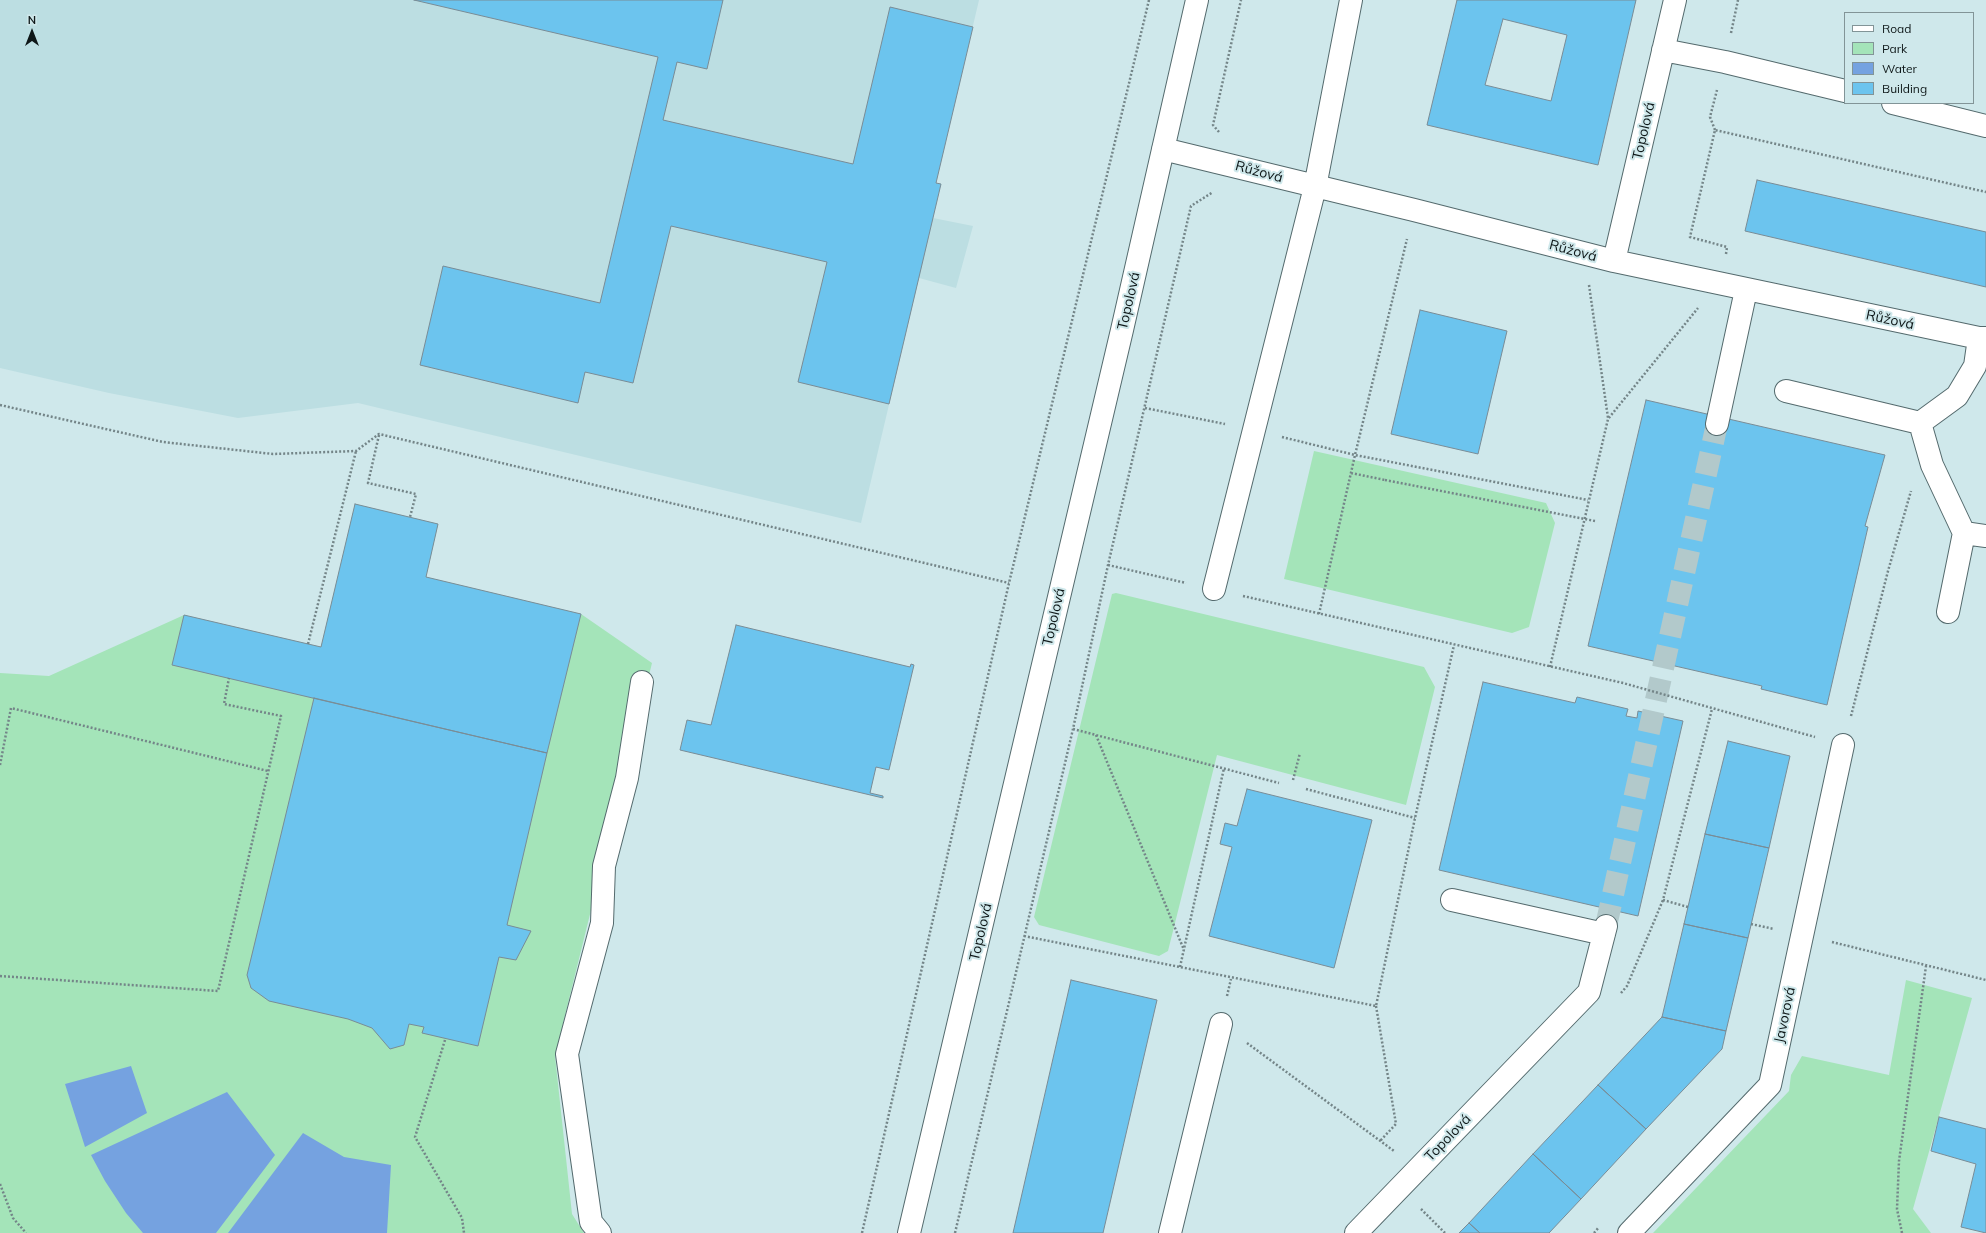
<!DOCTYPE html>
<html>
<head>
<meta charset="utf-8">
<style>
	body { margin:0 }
	#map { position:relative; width:1986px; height:1233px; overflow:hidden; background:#cfe8eb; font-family:Mulish,sans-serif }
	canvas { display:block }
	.legend { position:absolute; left:1844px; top:12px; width:130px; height:92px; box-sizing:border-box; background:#cfe8eb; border:1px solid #829497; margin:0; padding:5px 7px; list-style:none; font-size:12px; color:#0e1718 }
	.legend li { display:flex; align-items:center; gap:8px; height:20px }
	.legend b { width:20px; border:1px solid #829497 }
	.north { position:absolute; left:12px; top:12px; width:40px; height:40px; -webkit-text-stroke:3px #cfe8eb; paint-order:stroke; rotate:0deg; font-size:11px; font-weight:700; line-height:16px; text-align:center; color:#0e1718 }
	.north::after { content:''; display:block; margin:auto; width:14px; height:18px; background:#0e1718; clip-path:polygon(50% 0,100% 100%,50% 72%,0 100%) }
</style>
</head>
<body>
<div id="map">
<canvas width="1986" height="1233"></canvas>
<ul class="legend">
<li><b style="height:5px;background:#fff"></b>Road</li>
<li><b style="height:11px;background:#a4e4b9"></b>Park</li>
<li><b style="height:11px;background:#75a2e0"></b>Water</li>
<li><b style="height:11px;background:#6cc4ee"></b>Building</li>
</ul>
<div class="north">N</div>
</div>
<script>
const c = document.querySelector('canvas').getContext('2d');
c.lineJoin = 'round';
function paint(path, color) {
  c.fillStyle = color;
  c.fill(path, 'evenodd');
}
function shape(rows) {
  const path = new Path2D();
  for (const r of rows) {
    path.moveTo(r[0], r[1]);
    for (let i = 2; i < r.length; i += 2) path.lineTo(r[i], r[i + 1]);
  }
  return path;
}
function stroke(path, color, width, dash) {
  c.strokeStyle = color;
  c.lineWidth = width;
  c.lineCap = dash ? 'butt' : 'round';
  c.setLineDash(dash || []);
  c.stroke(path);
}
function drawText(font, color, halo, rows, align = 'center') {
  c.font = font + ' Mulish,sans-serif';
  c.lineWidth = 4;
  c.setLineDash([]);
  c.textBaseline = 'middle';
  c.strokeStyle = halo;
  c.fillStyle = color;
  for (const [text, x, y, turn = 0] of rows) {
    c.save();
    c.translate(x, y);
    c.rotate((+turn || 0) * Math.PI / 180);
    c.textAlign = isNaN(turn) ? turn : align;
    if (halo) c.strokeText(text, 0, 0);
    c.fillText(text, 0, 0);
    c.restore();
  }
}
paint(shape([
	[0,0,979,0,936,183,941,184,933,218,973,226,956,288,919,278,861,523,358,403,238,418,109,393,0,368]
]), '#bcdee2');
paint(shape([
	[1314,451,1546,503,1555,523,1529,627,1512,633,1284,579],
	[355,504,438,524,426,577,581,614,652,663,555,1056,572,1214,584,1233,0,1233,0,673,49,676,184,615,321,647],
	[1116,593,1424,667,1435,687,1406,805,1217,755,1168,951,1159,956,1039,925,1034,917,1112,594],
	[1906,980,1972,998,1913,1209,1931,1233,1653,1233,1789,1091,1791,1075,1802,1056,1889,1075]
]), '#a4e4b9');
paint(shape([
	[131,1066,147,1113,85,1147,65,1084],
	[227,1092,275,1155,216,1233,143,1233,126,1213,105,1181,91,1155],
	[303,1133,344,1157,391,1165,387,1233,228,1233]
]), '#75a2e0');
const building = shape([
	[414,0,723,0,707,69,677,62,663,120,853,164,890,7,973,27,936,183,941,184,889,404,798,382,827,262,671,226,633,383,585,372,578,403,420,365,443,266,600,303,658,57,414,0],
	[1457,0,1636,0,1598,165,1427,125,1457,0],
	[1503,19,1567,35,1551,101,1485,85,1503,19],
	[1757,180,1986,232,1986,287,1745,231,1757,180],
	[1420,310,1507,331,1478,454,1391,434,1420,310],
	[1646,400,1885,455,1865,526,1868,527,1827,705,1761,689,1762,686,1588,646,1646,400],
	[355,504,438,524,426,577,581,614,547,753,172,665,184,615,321,647,355,504],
	[736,625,910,667,911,664,914,665,889,770,876,767,870,793,883,796,883,798,680,750,687,720,711,725,736,625],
	[1483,682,1575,703,1577,697,1628,709,1626,716,1637,718,1638,711,1683,721,1638,916,1439,870,1483,682],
	[314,698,547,753,507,925,531,931,516,960,499,957,478,1046,422,1033,424,1027,409,1024,404,1045,390,1049,372,1028,348,1019,269,1001,251,988,247,975,314,698],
	[1728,741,1790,756,1769,848,1705,834,1728,741],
	[1247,789,1372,820,1334,968,1209,936,1232,847,1220,844,1225,823,1237,826,1247,789],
	[1705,834,1769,848,1748,938,1684,924,1705,834],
	[1684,924,1748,938,1726,1031,1662,1017,1684,924],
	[1071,980,1157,1000,1103,1233,1013,1233,1071,980],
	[1662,1017,1726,1031,1722,1049,1646,1129,1598,1085,1662,1017],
	[1598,1085,1646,1129,1581,1199,1533,1154,1598,1085],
	[1939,1117,1986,1129,1986,1233,1961,1227,1976,1164,1931,1151,1939,1117],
	[1533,1154,1581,1199,1549,1233,1480,1233,1469,1223,1533,1154],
	[1469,1223,1480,1233,1459,1233,1469,1223]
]);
paint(building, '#6cc4ee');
stroke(building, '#798c96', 1);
stroke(shape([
	[1606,926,1717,424]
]), '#b2c9cb', 22, [22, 11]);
const minor = shape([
	[1663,50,1725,62,1845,91],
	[1893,103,1986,126],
	[1163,149,1414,210,1614,261,1979,338,1986,338],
	[1614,261,1675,0],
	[1786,391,1920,423,1957,396,1975,366,1979,338],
	[1920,423,1932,465,1964,533,1986,536],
	[1717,424,1746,290],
	[1214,589,1315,187,1351,0],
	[1948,612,1964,533],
	[1452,900,1604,934],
	[600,1233,591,1222,567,1054,602,923,604,866,627,778,642,682],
	[909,1233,1122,330,1197,0],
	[1170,1233,1221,1024],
	[1356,1233,1589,992,1606,926],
	[1629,1233,1770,1085,1843,745]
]);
stroke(minor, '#546a6d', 24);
stroke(shape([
	[1731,33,1738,0],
	[1715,130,1710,117,1717,90],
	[1219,132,1213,125,1241,0],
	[1726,254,1727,247,1690,237,1715,130,1986,192],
	[1589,285,1608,418],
	[0,405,163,442,273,454,356,451,379,434,1009,583],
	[1145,408,1225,424],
	[379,435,368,483,416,494,410,517],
	[1282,437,1355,455,1588,500],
	[1351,473,1385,480],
	[1108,565,1186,583],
	[1243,596,1623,683,1815,737],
	[1319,614,1355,455,1407,239],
	[308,644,356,451],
	[1550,667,1608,419,1698,308],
	[1851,716,1888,571,1911,491],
	[1073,729,1279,783],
	[1096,735,1184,950],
	[0,765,11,708,268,771],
	[1293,780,1300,753],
	[1306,789,1415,818],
	[1688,907,1663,900,1712,709],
	[1751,924,1774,929],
	[1024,936,1376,1006,1415,818,1454,645],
	[1832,942,1986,980],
	[1180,967,1224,768],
	[0,976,218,991,281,716,224,704,229,678],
	[1621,993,1627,986,1663,900],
	[1227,996,1231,979],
	[1376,1006,1396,1124,1380,1141],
	[445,1040,415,1137,462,1218,464,1233],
	[1247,1043,1394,1151],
	[0,1184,13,1218,26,1233],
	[1421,1209,1445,1233],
	[862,1233,1009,583,1149,0],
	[955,1233,1073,729,1108,565,1191,206,1213,192],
	[1594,1233,1599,1227],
	[1902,1233,1897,1209,1899,1161,1926,966]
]), '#748588', 2.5, [2, 2]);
stroke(minor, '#fff', 22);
stroke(shape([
	[1385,480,1595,521]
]), '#748588', 2.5, [2, 2]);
drawText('14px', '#0e1718', '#cfe8eb', [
	["Topolová",1644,131,-77],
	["Růžová",1259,172,15],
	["Růžová",1573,251,15],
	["Topolová",1129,301,-77],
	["Růžová",1890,320,12],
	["Topolová",1054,617,-77],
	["Topolová",981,932,-77],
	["Javorová",1785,1015,-78],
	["Topolová",1448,1138,-46]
]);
</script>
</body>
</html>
